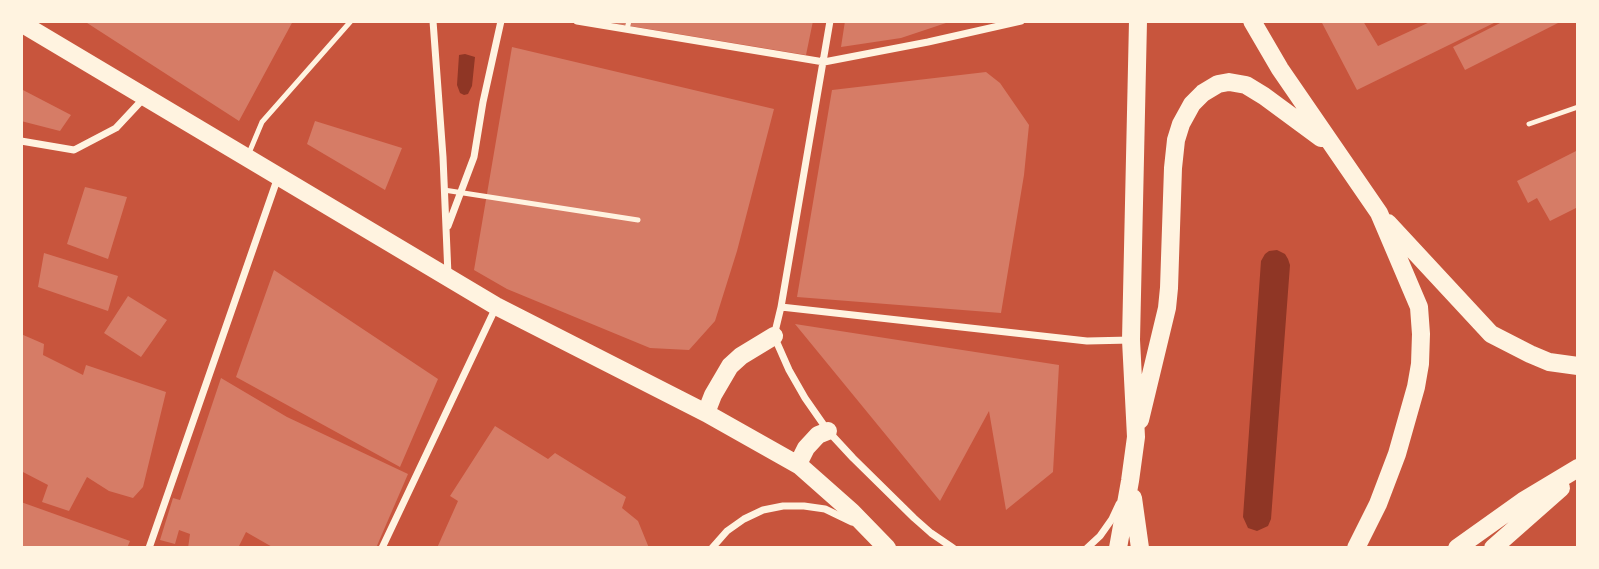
<!DOCTYPE html>
<html>
<head>
<meta charset="utf-8">
<style>
	body { margin:0 }
	#map { position:relative; width:1599px; height:569px; overflow:hidden; background:#c8553d; font-family:Commissioner,sans-serif }
	canvas { display:block }
	.frame { position:absolute; inset:0; border:23px solid #fff3e0; pointer-events:none }
</style>
</head>
<body>
<div id="map">
<canvas width="1599" height="569"></canvas>
<div class="frame"></div>
</div>
<script>
const c = document.querySelector('canvas').getContext('2d');
c.lineJoin = 'round';
function paint(path, color) {
  c.fillStyle = color;
  c.fill(path, 'evenodd');
}
function shape(rows) {
  const path = new Path2D();
  for (const r of rows) {
    path.moveTo(r[0], r[1]);
    for (let i = 2; i < r.length; i += 2) path.lineTo(r[i], r[i + 1]);
  }
  return path;
}
function stroke(path, color, width, dash) {
  c.strokeStyle = color;
  c.lineWidth = width;
  c.lineCap = dash ? 'butt' : 'round';
  c.setLineDash(dash || []);
  c.stroke(path);
}
paint(shape([
	[465,54,475,57,472,86,468,94,464,95,460,93,457,85,459,55],
	[1277,250,1285,254,1288,259,1290,265,1271,519,1268,526,1257,531,1248,528,1243,517,1261,261,1265,254,1269,251]
]), '#8f3625');
paint(shape([
	[84,21,293,21,239,121],
	[606,21,813,21,806,55,606,22],
	[845,21,952,21,901,38,841,47],
	[1321,21,1363,21,1378,46,1432,21,1498,21,1357,90],
	[1504,21,1562,21,1465,70,1453,47],
	[512,47,774,109,737,251,715,321,689,350,650,348,507,289,474,270],
	[986,72,1000,83,1029,125,1024,175,1001,313,797,297,832,90],
	[21,89,71,115,60,131,21,121],
	[315,121,402,148,385,190,307,144],
	[1578,150,1578,207,1550,221,1537,198,1528,203,1517,181],
	[85,187,127,197,108,259,67,244],
	[44,253,118,276,108,311,38,287],
	[274,270,438,379,400,467,236,377],
	[128,296,167,320,141,357,104,333],
	[795,324,1059,365,1053,472,1006,510,989,411,940,501],
	[21,334,44,344,43,355,83,375,86,365,166,392,143,487,133,498,109,491,87,477,69,511,42,502,48,485,21,471],
	[221,378,287,417,408,474,376,548,274,548,246,532,238,548,188,548,190,534,179,530,175,544,160,540,173,498,180,500],
	[495,426,548,459,555,453,626,497,622,508,638,521,649,548,437,548,458,501,450,496],
	[21,502,130,541,127,548,21,548]
]), '#d67c66');
stroke(shape([
	[627,29,629,21],
	[1529,124,1578,107],
	[249,153,262,122,351,21],
	[444,190,638,220]
]), '#fff3e0', 5);
stroke(shape([
	[433,21,443,157,448,275],
	[577,21,824,62,928,42,1021,21],
	[830,21,781,307,774,336,789,370,805,398,828,431,853,458,914,518,931,533,953,548],
	[21,141,74,150,116,128,144,98],
	[448,226,474,157,483,102,501,21],
	[781,307,1087,341,1131,340],
	[149,548,278,177],
	[382,548,496,307],
	[712,548,727,531,744,519,763,510,783,506,804,506,825,509,852,522],
	[1087,548,1100,536,1112,519,1119,504]
]), '#fff3e0', 7);
stroke(shape([
	[1252,21,1280,69,1379,213,1419,307,1421,334,1420,364,1416,387,1397,454,1378,504,1356,548],
	[21,23,496,306,706,413,800,466,852,512,887,548],
	[1388,223,1491,334,1530,354,1549,362,1578,366],
	[706,413,713,395,730,366,741,356,774,336],
	[1140,420,1167,308,1169,288,1173,168,1176,140,1181,124,1192,104,1203,93,1218,84,1229,82,1246,85,1264,96,1321,138],
	[800,466,800,460,806,448,818,435,828,431],
	[1133,498,1140,548],
	[1118,548,1130,481,1136,437,1131,340,1138,21],
	[1457,548,1523,501,1578,468],
	[1493,548,1561,488]
]), '#fff3e0', 18);
</script>
</body>
</html>
